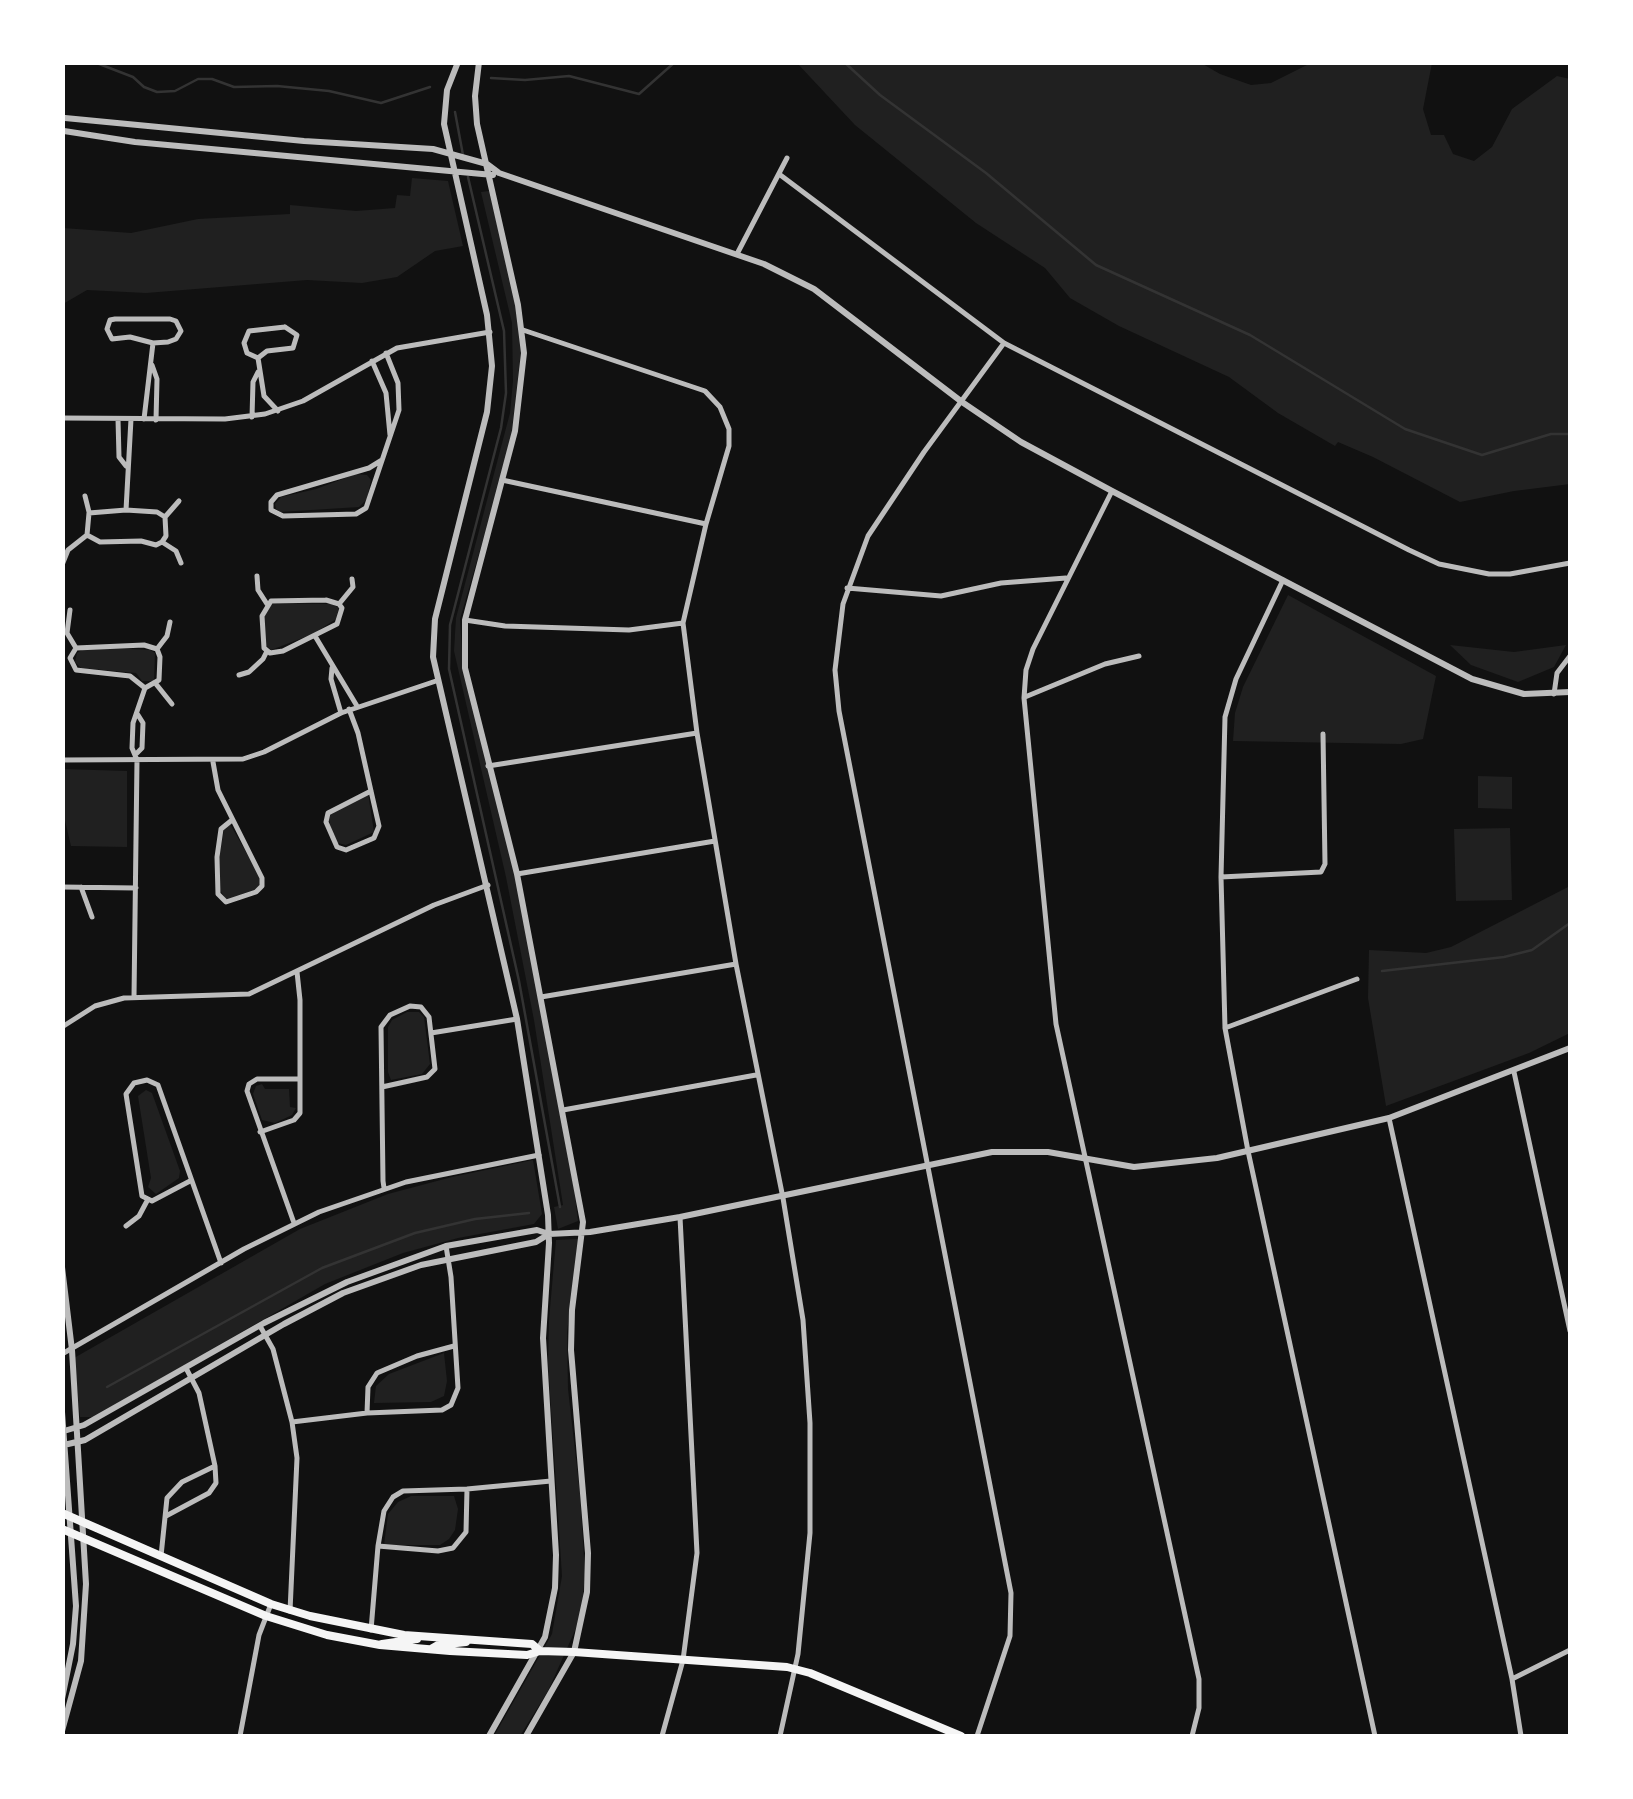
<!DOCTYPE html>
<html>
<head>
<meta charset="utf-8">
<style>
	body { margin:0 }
	#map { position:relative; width:1633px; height:1799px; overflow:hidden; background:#111; font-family:Mulish,sans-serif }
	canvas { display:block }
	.frame { position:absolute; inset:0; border:65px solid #fff; pointer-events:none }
</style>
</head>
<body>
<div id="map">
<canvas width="1633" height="1799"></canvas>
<div class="frame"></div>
</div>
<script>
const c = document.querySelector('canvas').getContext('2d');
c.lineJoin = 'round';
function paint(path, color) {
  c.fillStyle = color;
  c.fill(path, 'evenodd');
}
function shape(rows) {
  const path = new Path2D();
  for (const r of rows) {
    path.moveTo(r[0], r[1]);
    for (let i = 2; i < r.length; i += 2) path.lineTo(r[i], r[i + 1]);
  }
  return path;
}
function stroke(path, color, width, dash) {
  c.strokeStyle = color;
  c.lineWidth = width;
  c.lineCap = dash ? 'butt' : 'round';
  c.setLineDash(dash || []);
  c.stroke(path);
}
paint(shape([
	[797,63,1201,63,1220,74,1251,85,1271,83,1311,63,1432,63,1423,109,1431,135,1444,135,1453,154,1474,161,1492,147,1512,109,1557,76,1570,79,1570,484,1514,491,1460,502,1373,457,1338,442,1335,446,1278,413,1229,377,1119,326,1070,298,1045,268,976,223,855,125],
	[412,178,448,181,463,246,435,251,397,277,362,283,307,280,146,293,87,290,63,304,63,228,131,233,198,219,290,214,290,205,356,211,395,208,397,195,410,196],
	[489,191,517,305,522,342,510,447,460,619,463,668,515,875,574,1188,578,1221,558,1229,554,1207,563,1205,534,1020,506,877,454,651,456,618,510,413,513,381,512,323,481,192],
	[356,474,367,475,371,480,367,499,359,507,280,512,276,509,275,504,281,497,316,489],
	[1288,595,1436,676,1423,739,1401,744,1233,741,1235,713,1243,687],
	[273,603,332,604,339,608,336,619,313,634,271,650,262,642,264,612],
	[1450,645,1514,652,1566,645,1554,667,1518,682,1471,665],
	[113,648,150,650,155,653,154,681,142,681,136,673,81,668,75,662,77,653,82,650],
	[63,769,127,771,127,847,71,846,63,812],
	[1478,776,1512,777,1512,809,1478,808],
	[368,793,374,832,346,845,334,842,328,816],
	[230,824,262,880,256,892,227,901,220,890,219,858,224,830],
	[1510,828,1512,900,1456,901,1454,829],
	[1570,886,1570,1033,1529,1053,1386,1106,1368,998,1369,950,1426,953,1451,947],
	[407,1012,419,1012,424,1017,430,1064,422,1074,391,1080,388,1072,388,1027,392,1020],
	[262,1084,265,1089,289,1089,290,1107,296,1108,292,1115,275,1123,262,1120,253,1094,256,1086],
	[146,1090,152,1093,180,1171,179,1178,156,1194,148,1187,151,1178,138,1096],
	[533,1160,542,1214,534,1224,458,1238,403,1253,325,1284,94,1417,80,1417,74,1358,300,1229,388,1194,452,1177],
	[579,1239,567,1332,568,1389,580,1494,585,1574,581,1617,548,1691,520,1736,494,1736,552,1634,562,1576,548,1363,549,1320,556,1240],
	[444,1353,447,1381,444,1396,431,1402,374,1403,376,1386,389,1374],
	[411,1496,454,1496,458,1509,455,1530,449,1539,440,1545,384,1545,388,1514,398,1502]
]), '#202020');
stroke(shape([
	[94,62,133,77,144,87,157,92,175,91,198,79,212,79,234,87,277,86,329,91,381,103,430,87],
	[844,62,880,95,986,173,1096,265,1250,335,1405,429,1482,455,1551,434,1570,434],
	[491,78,525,80,569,76,639,94,675,62],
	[455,112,463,155],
	[468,177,504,331,506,393,501,428,450,625,449,669,519,981,560,1207],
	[1382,971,1504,957,1532,950,1570,923],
	[107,1387,322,1268,415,1233,475,1219,529,1213]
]), '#333', 2.5);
stroke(shape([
	[779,174,1004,343,1409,550,1439,564,1489,574,1510,574,1570,563],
	[737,254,787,158],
	[115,319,170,319,176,321,181,331,176,339,168,342,153,343,130,337,112,339,107,329,110,320,115,319],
	[285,327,297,335,293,348,267,351,258,358,247,353,244,343,249,331,285,327],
	[523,330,705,391,720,407,729,429,729,446,706,524,683,623,697,733,736,964,783,1198,803,1320,810,1423,810,1533,798,1654,780,1736],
	[258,358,264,396,278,411],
	[372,361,386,393,390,435],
	[152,365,157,379,156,420],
	[252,417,253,382,258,372],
	[62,418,225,419,265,414,303,401,397,348,490,332],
	[118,419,119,457,126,466],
	[144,419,153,343],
	[382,460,369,468,277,495,271,502,271,510,283,516,356,514,366,508,399,410,398,383,386,353],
	[502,480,706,524],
	[1112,491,1033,649,1026,670,1024,698,1056,1024,1199,1679,1199,1708,1192,1736],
	[85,496,89,512],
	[126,510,157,512,165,517,166,536,162,542,156,545,141,541,100,542,87,535,89,513,126,510],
	[126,510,131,419],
	[165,517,179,501],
	[162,542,176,551,181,563],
	[62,565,68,550,87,535],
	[257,576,258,590,267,604],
	[1283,580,1236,679,1225,717,1221,877,1225,1028,1248,1151,1375,1736],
	[847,588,941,596,1001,583,1066,578],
	[326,600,339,604,342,608,337,624,283,651,270,653,264,648,262,616,271,601,326,600],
	[339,604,353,587,352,579],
	[70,610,67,633,76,648],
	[465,620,505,626,629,630,683,623],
	[315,636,357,706],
	[76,648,144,645,157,649,160,657,159,680,145,688,133,723,132,748,137,760,134,997],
	[76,648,70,658,76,670,130,676,145,688],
	[157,649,167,636,170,622],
	[332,668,331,679,341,713],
	[239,675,249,672,263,659,267,651],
	[156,684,172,704],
	[1554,694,1557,673,1570,656],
	[1025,697,1105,664,1139,656],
	[349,709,358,733,371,791,379,826,374,838,346,850,337,847,326,822,328,813,371,791],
	[137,753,142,748,143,723,138,715],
	[62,760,243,759,264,752,341,713,436,681],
	[213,762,218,790,262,878,262,886,256,892,226,902,218,894,217,857,221,829,232,820],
	[488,766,697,733],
	[517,874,715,841],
	[1221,877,1321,872,1325,864,1323,734],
	[62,887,136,888],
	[81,887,92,917],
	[541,997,736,964],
	[62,1027,95,1006,124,998,249,994,434,905,488,885],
	[1225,1028,1357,979],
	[431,1033,517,1019],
	[1514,1072,1570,1331],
	[382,1087,427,1077,435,1069,429,1017,421,1007,410,1006,390,1015,381,1027,383,1181,384,1188],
	[563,1110,756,1075],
	[1389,1118,1512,1679,1521,1736],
	[260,1132,294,1120,300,1113,300,1000,297,972],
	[190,1181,152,1201,142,1196,126,1094,134,1083,147,1080,158,1085,221,1263],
	[294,1223,247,1091,249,1084,257,1079,300,1079],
	[126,1226,139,1216,147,1201],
	[260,1326,273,1349,292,1422,297,1458,290,1611],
	[62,1354,244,1249,319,1212,406,1182,539,1155],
	[367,1413,368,1387,377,1373,417,1356,454,1346],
	[292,1422,367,1413,442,1410,451,1405,458,1388,451,1277,446,1246],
	[166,1516,209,1493,216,1483,215,1466,199,1393,187,1370],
	[378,1546,438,1551,453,1548,466,1532,467,1489],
	[161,1556,167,1498,182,1482,215,1466],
	[371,1630,378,1546,384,1511,393,1497,403,1491,467,1489,551,1481],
	[1512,1679,1570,1650],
	[240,1736,259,1635,271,1604],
	[662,1736,683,1660,697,1553,680,1217],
	[977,1736,1010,1636,1011,1593,839,711,835,670,843,604,868,536,924,452,1004,343]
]), '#bcbcbc', 5);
stroke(shape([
	[458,62,447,90,444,124,487,315,492,366,487,412,435,619,433,657,517,1019,548,1215,549,1243,543,1338,556,1555,555,1588,545,1637,489,1736],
	[479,62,475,96,477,124,518,305,524,353,515,431,465,620,465,668,517,874,583,1222,572,1310,571,1350,588,1553,587,1592,574,1652,526,1736],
	[65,118,304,141,433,149,487,164,499,173,764,264,814,289,962,402,1021,442,1112,491,1472,679,1524,694,1570,692],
	[64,131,135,142,493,175],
	[62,1267,72,1350,86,1584,81,1661,62,1731],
	[62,1412,76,1606,73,1644,62,1699],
	[64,1431,84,1425,264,1323,347,1282,446,1246,537,1230,549,1234,590,1232,680,1217,992,1152,1048,1152,1134,1167,1217,1158,1389,1118,1570,1048],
	[64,1445,85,1440,284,1324,343,1293,421,1265,536,1242,549,1234]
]), '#bcbcbc', 6);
stroke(shape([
	[62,1513,271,1604,310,1616,404,1635,532,1644,540,1651],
	[62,1529,266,1616,327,1635,380,1645,450,1651,527,1655,540,1651,574,1652,787,1667,810,1673,961,1736],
	[382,1644,417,1639],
	[431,1649,438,1645,466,1642]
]), '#f5f5f5', 8);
</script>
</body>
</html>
